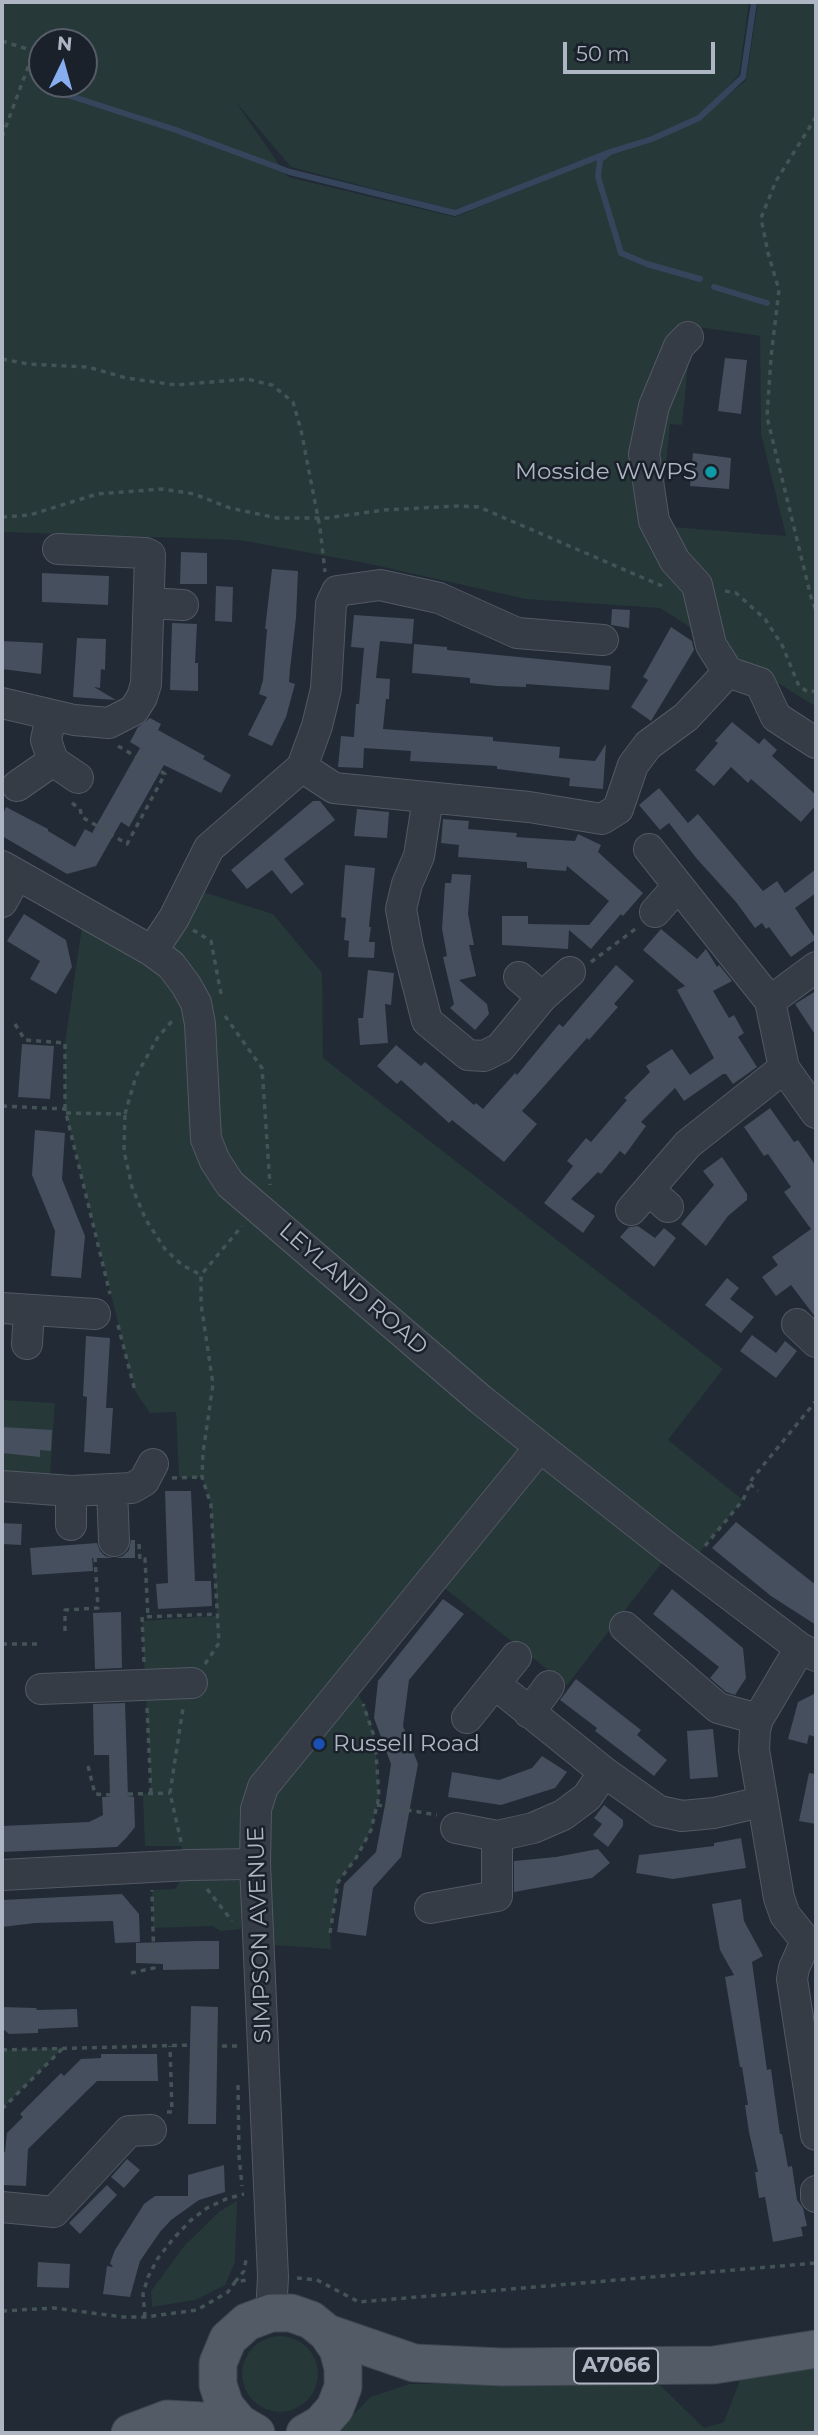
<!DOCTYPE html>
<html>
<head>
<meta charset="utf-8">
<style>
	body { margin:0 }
	#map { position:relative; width:818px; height:2435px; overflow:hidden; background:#212a35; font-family:Montserrat,sans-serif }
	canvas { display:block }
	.frame { position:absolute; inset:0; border:4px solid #afb6c3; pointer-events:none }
	.north { position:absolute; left:28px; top:28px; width:70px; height:70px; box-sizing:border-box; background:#1a212b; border:2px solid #565d68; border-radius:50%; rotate:5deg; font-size:19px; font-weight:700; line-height:28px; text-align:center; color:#afb6c3 }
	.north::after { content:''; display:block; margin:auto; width:24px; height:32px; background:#87aeef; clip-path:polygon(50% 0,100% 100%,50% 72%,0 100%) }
	.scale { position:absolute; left:563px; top:42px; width:152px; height:32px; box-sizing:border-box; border:4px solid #afb6c3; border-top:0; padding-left:9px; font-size:21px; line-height:24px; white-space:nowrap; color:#afb6c3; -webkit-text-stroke:5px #1a212b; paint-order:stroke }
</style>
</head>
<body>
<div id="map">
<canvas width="818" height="2435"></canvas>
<div class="frame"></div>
<div class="north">N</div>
<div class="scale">50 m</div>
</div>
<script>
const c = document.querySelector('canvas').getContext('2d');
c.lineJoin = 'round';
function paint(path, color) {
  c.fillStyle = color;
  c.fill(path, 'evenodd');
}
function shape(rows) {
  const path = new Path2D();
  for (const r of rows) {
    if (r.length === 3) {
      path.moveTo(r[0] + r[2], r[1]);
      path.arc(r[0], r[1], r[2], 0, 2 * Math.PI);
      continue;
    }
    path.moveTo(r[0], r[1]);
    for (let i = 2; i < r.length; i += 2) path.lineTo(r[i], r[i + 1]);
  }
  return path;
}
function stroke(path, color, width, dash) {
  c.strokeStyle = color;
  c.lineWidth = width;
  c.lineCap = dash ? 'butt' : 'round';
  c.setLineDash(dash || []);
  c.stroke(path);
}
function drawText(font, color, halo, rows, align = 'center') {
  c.font = font + ' Montserrat,sans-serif';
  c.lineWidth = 5;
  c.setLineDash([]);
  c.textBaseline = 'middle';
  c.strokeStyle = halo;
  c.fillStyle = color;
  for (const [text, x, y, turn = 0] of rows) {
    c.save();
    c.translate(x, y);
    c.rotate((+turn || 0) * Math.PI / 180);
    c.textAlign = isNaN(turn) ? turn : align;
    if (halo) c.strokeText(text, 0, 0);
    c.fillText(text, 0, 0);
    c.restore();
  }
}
paint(shape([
	[2,2,749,2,739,75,698,117,652,137,454,210,291,167,235,101,288,177,455,217,615,151,653,140,700,119,746,80,758,2,816,2,816,707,660,608,526,599,365,563,239,540,2,532],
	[42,42,84,42,84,84,42,84],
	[692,326,760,336,761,434,786,536,660,526,670,424,682,425],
	[190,888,273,914,322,973,323,1058,723,1369,668,1440,743,1500,690,1564,671,1551,567,1685,434,1580,350,1681,366,1708,375,1739,379,1797,371,1830,356,1858,338,1882,330,1933,331,1949,258,1944,255,1864,189,1865,181,1846,145,1846,143,1794,151,1793,142,1621,217,1616,211,1505,202,1477,179,1478,176,1412,150,1413,135,1391,65,1109,65,1043,84,913,151,951],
	[2,1400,55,1403,50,1475,2,1473],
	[181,1880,241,1881,241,1929,221,1931,212,1926,153,1928,152,1890,175,1889],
	[63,2048,2,2109,2,2050],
	[237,2201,235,2262,225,2285,195,2300,152,2307,151,2291,185,2245,220,2211],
	[280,2374,38],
	[816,2365,816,2433,337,2433,370,2397,410,2384,658,2383,704,2428,724,2422,742,2375]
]), '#263838');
stroke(shape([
	[55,91,176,130,290,172,455,213,610,152],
	[700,279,647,264,621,253,598,177,600,160,610,152,652,139,699,118,743,77,754,2],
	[714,287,767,303]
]), '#36455c', 6);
paint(shape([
	[725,358,747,360,741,414,718,411],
	[693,453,731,458,729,489,690,486],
	[181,552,207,553,207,584,180,584],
	[272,569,298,571,296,618,290,669,289,682,295,684,286,717,272,746,248,735,267,697,259,694,263,680,267,629,265,629],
	[42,573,109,576,108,605,42,602],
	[216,586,233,587,232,622,215,621],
	[612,609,630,610,629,628,611,625],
	[354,615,414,619,412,644,380,641,376,678,390,679,389,699,386,699,383,729,493,737,493,741,560,747,559,758,595,761,606,744,603,789,569,786,570,778,497,769,497,766,410,761,411,751,364,748,363,768,338,767,341,736,354,737,356,704,359,704,364,648,351,647],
	[172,623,197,624,195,663,198,663,198,691,170,690],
	[671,627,692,641,694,650,651,721,631,707,648,680,643,677],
	[77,638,106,639,105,670,101,669,100,688,94,687,116,700,73,697],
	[2,641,43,643,41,674,2,669],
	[414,644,447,647,447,650,611,666,609,690,526,684,526,687,497,686,470,683,470,678,412,673],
	[150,718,161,724,158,730,205,756,203,759,231,775,221,793,164,765,129,827,121,822,96,866,67,874,2,836,2,816,6,807,48,829,48,831,75,847,85,829,92,833,140,748,130,742,138,727],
	[732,722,759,744,764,738,777,750,772,756,816,795,816,805,801,822,751,779,748,783,731,767,714,786,695,770,718,743,715,741],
	[659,788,688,823,698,814,763,891,777,881,785,893,816,869,816,893,795,908,816,939,791,957,769,927,766,929,762,923,755,928,736,902,697,859,669,823,660,830,639,805],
	[313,801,320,801,335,820,284,859,304,884,291,894,272,870,247,889,231,870],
	[357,809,389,812,387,838,354,836],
	[443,819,469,821,468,829,517,833,516,837,575,841,578,834,601,845,598,852,643,893,623,916,621,914,591,949,569,930,568,949,502,945,502,916,528,916,528,924,589,925,609,901,567,866,566,871,527,868,527,862,458,857,459,845,441,843],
	[345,865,375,868,369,927,371,927,369,942,375,942,374,958,348,957,349,941,344,940,346,918,341,917],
	[452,874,471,875,468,914,474,945,469,945,476,976,459,980,487,1004,489,1014,475,1030,450,1008,454,1004,443,957,447,956,442,929,445,883,451,883],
	[24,914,66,940,72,967,56,994,30,979,40,961,7,941],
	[661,929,697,959,706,949,717,967,719,965,732,981,713,991,729,1018,734,1015,744,1033,738,1037,757,1067,733,1084,726,1074,723,1074,684,1101,675,1088,641,1122,646,1126,625,1155,620,1151,601,1174,598,1172,571,1199,595,1216,583,1233,544,1203,573,1166,567,1161,586,1138,591,1142,627,1100,624,1098,650,1072,646,1066,672,1049,690,1075,714,1058,677,990,685,986,643,950],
	[616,965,634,981,614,1004,618,1007,589,1040,587,1038,522,1111,537,1124,504,1162,452,1120,449,1123,401,1080,397,1084,377,1066,396,1045,421,1066,425,1062,474,1105,476,1103,483,1109,515,1073,517,1075,559,1024,563,1027],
	[368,970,394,973,391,1005,385,1004,388,1043,360,1045,358,1018,363,1018],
	[816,991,816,1036,795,1004],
	[22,1044,54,1046,50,1099,18,1097],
	[770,1108,794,1142,798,1140,816,1166,816,1318,791,1285,776,1296,762,1277,778,1265,772,1257,811,1229,784,1192,791,1187,768,1154,764,1156,744,1127],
	[35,1130,65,1133,62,1179,85,1236,81,1278,51,1276,55,1231,32,1175],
	[722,1157,747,1194,747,1200,728,1216,706,1246,681,1224,714,1185,703,1171],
	[638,1226,655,1238,664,1228,676,1238,654,1267,620,1237,629,1227],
	[727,1278,739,1288,730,1299,754,1317,741,1333,705,1305],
	[752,1335,776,1353,785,1341,797,1351,776,1378,740,1351],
	[86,1336,110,1338,106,1408,113,1408,110,1454,84,1452,87,1397,83,1396],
	[2,1427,52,1430,51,1451,40,1450,40,1457,2,1453],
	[165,1491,191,1491,195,1581,211,1581,212,1606,158,1609,156,1584,168,1583],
	[736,1522,816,1585,816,1625,771,1596,712,1548],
	[2,1523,22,1524,21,1545,2,1544],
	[131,1540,135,1540,135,1558,116,1558,123,1556,129,1550],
	[97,1543,100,1551,105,1556,113,1558,92,1558,93,1571,32,1575,30,1548],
	[672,1589,743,1648,746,1678,735,1695,726,1692,710,1678,719,1667,653,1614],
	[443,1599,464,1614,409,1680,403,1726,418,1764,401,1857,373,1888,366,1936,337,1932,344,1884,376,1852,385,1805,391,1764,374,1718,378,1681],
	[121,1612,122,1668,95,1669,93,1613],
	[576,1679,641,1730,637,1735,667,1760,654,1776,595,1731,597,1728,560,1700],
	[816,1693,816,1737,809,1735,807,1744,788,1739,798,1702],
	[125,1703,128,1796,134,1797,135,1827,127,1837,117,1847,2,1852,2,1826,89,1822,103,1815,102,1797,110,1797,109,1755,94,1755,93,1704],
	[713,1729,718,1777,690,1779,687,1731],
	[542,1756,567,1772,555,1788,501,1805,448,1797,452,1772,499,1780,532,1768],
	[809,1773,816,1774,816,1824,799,1821],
	[604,1805,623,1820,623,1826,608,1847,593,1835,602,1824,594,1818],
	[741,1838,746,1868,673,1879,636,1873,639,1855,714,1846,714,1843],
	[598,1849,610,1863,592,1878,514,1892,514,1861,556,1857],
	[122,1894,139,1914,140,1942,115,1943,113,1921,35,1923,2,1927,2,1900],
	[741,1899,744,1921,763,1956,752,1962,767,2070,771,2069,780,2134,782,2134,788,2167,792,2166,797,2200,803,2208,807,2226,801,2227,803,2236,773,2242,765,2197,759,2198,755,2172,758,2172,749,2132,745,2105,748,2105,742,2067,740,2067,725,1977,734,1975,720,1950,712,1904],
	[197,1941,219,1941,219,1969,163,1970,163,1964,136,1963,136,1943],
	[191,2006,218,2007,216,2124,188,2124],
	[2,2007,36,2008,37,2010,77,2009,78,2027,38,2029,38,2033,9,2034,2,2028],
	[101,2054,157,2054,158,2081,97,2081,28,2149,26,2186,2,2185,2,2152,5,2152,7,2133,23,2117,20,2114,61,2073,64,2076,81,2059,101,2058],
	[127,2159,140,2170,124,2188,111,2177],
	[224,2165,225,2192,199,2200,171,2220,160,2232,140,2261,130,2297,103,2294,107,2266,113,2267,110,2263,115,2250,144,2204,155,2196,188,2196,188,2175],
	[107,2185,117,2195,80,2234,69,2223],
	[38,2262,70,2264,69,2288,37,2287]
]), '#454f5d');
const minor = shape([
	[149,603,183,605],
	[728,672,760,683,776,717,816,743],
	[2,703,74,720,109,723,134,710,142,697,146,684,150,555,146,553,58,549],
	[53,761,78,778],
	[302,767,334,788,529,807,602,819,618,809,633,765,648,745,686,717,728,672,711,645,697,585,675,561,654,521,644,454,654,406,679,346,688,337],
	[17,786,53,761,46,740,51,716],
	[428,798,419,856,407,884,401,909,408,947,427,1021,468,1055,484,1056,500,1048,542,997,570,972],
	[649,849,770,1001,784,1068,816,1113],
	[2,866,152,951,171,965,186,985,196,1003,200,1024,206,1139,215,1161,230,1184,480,1399,540,1447,672,1551,800,1648,816,1656],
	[2,902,17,875],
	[655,912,678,886],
	[152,951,174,918,209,848,302,767,317,726,326,689,331,604,337,591,380,585,439,598,517,633,603,640],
	[519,977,542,997],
	[770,1001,816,967],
	[649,1190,668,1207],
	[631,1210,688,1144,784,1068],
	[2,1308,95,1314],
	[797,1324,816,1342],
	[27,1344,29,1310],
	[2,1486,71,1491,132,1488,144,1481,153,1464],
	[112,1489,114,1541],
	[71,1491,71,1525],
	[625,1627,718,1708,758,1719],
	[800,1648,758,1719,755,1730,754,1750,779,1898,785,1915,806,1941,794,1968,792,1979,816,2135],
	[495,1684,604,1772,659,1811,682,1816,714,1813,761,1802],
	[41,1689,192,1683],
	[529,1713,549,1686],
	[467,1718,516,1657],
	[456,1828,497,1836,533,1828,563,1815,587,1797,604,1772],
	[2,1875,189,1865,255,1864],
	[430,1908,497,1896,497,1836],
	[816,2191,816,2197],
	[2,2207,54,2212,129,2131,151,2130],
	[271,2313,273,2277,255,1864,256,1809,263,1787,540,1447]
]);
const major = shape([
	[327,2333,414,2363,502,2367,714,2365,816,2349],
	[130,2433,167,2419,239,2423],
	[256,2433,239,2423,225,2406,218,2385,218,2363,228,2339,247,2322,271,2313,291,2313,311,2320,327,2333,338,2349,343,2368,343,2387,335,2408,321,2424,305,2433]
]);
stroke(minor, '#525964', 32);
stroke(major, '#3e4550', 39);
stroke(shape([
	[2,41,34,51,2,137],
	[816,117,776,181,761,218,768,253,779,290,771,357,767,417,811,597,816,611],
	[2,359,28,364,88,367,126,378,176,385,247,379,272,385,293,402,301,430,320,528,325,572],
	[2,517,30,515,97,494,162,489,194,494,230,508,277,518,327,518,384,510,458,506,479,507,662,586],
	[725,591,736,593,765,619,782,645,799,686,808,692,816,691],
	[118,746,140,759],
	[72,803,80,809,82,817,127,844,165,774,150,765],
	[193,930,211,941,222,999],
	[591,962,638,927],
	[225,1016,262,1068,270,1185],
	[15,1024,25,1040,65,1043,65,1109],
	[2,1106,65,1109,110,1294],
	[66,1113,125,1114,124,1151,132,1187,146,1220,165,1249,182,1265,201,1275],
	[125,1114,136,1076,158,1037,173,1020],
	[118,1325,135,1391],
	[172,1478,202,1477],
	[750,1484,758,1491],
	[139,1544,140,1560,145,1559,148,1617],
	[705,1546,743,1500,752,1479,816,1401],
	[65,1631,65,1610,98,1608,95,1558],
	[2,1644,40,1644],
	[144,1662,142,1617,217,1614],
	[205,1664,219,1643,211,1505,202,1477,203,1453,213,1384,201,1304,201,1275,242,1226],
	[147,1708,151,1794],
	[88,1766,95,1794,110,1795],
	[128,1794,170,1793],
	[377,1805,437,1815],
	[181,1842,170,1793,183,1708],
	[207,1889,232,1921],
	[330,1933,338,1882,356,1858,371,1830,379,1797,375,1739,363,1704],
	[131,1973,154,1968,152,1890],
	[212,2046,238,2046],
	[2,2050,195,2045],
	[238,2085,239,2156,242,2186],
	[2,2109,62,2049],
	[167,2112,172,2112,170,2046],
	[297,2278,317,2280,359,2302,816,2263],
	[235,2282,244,2271,246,2260],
	[2,2311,54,2308,123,2317,145,2317,197,2310,228,2292,235,2282,247,2280],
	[145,2317,143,2294,148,2277,158,2258,173,2239,190,2221,207,2208,226,2199,244,2194]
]), '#435356', 3.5, [5, 5]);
stroke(minor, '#353c46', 30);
stroke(major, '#535b66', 37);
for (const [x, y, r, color] of [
	[711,472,7,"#0f9aa8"],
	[319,1744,7,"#1a4fb4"]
]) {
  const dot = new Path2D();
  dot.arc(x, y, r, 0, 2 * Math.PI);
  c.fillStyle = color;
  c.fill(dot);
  stroke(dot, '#1a212b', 2.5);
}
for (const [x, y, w] of [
	[616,2366,84]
]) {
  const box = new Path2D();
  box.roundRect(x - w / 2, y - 17.5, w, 35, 5);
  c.fillStyle = '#1a212b';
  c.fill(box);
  stroke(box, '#afb6c3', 2);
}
drawText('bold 21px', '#afb6c3', null, [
	["A7066",616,2366]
]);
drawText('23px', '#afb6c3', '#1a212b', [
	["Mosside WWPS",697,472],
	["Russell Road",333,1744,"left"]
], 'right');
drawText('23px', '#afb6c3', '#1a212b', [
	["LEYLAND ROAD",353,1289,41],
	["SIMPSON AVENUE",260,1935,-92]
]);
</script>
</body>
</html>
